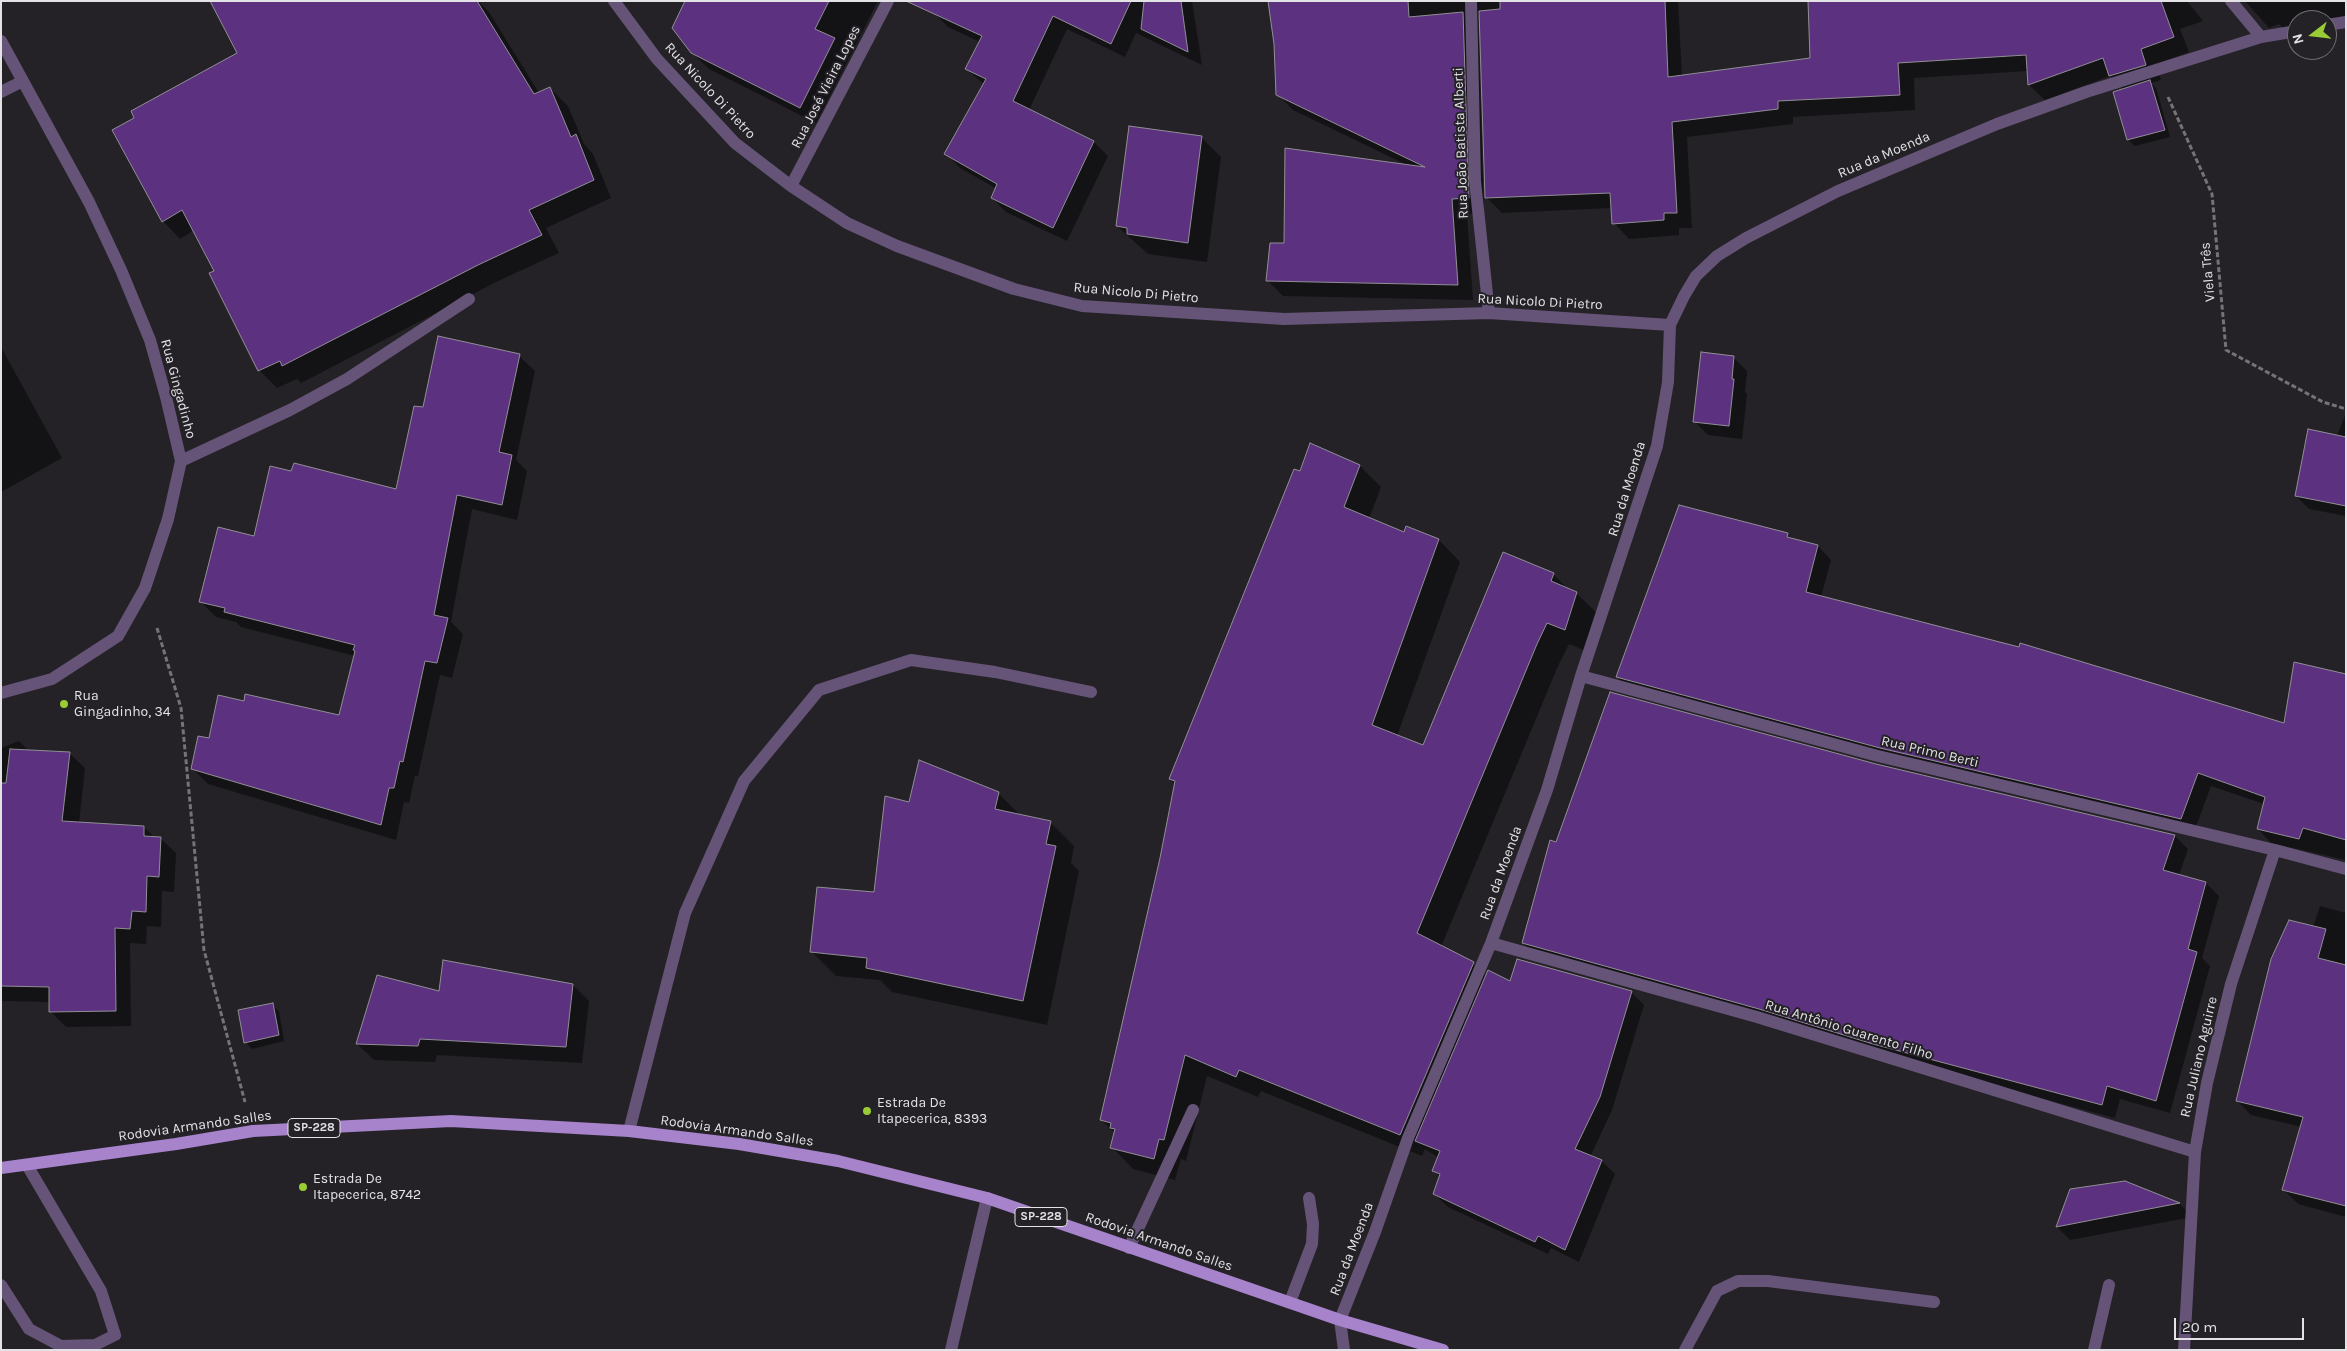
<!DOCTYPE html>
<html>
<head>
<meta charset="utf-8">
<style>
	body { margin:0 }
	#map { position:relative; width:2347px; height:1351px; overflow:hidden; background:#242227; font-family:Karla,sans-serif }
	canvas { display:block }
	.frame { position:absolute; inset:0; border:2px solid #e3e2e5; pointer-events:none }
	.north { position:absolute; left:2287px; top:10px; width:50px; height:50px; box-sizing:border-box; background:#242227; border:1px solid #706f73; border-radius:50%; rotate:254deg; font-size:14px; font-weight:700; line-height:20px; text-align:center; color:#e3e2e5 }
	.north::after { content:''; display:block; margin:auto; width:18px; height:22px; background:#9acb34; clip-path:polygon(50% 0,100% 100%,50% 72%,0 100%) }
	.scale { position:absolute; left:2174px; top:1318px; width:130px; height:22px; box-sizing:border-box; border:2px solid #e3e2e5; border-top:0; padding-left:6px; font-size:15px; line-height:18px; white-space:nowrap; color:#e3e2e5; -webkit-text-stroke:4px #242227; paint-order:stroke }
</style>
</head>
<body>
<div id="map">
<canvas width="2347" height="1351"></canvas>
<div class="frame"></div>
<div class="north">N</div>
<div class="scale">20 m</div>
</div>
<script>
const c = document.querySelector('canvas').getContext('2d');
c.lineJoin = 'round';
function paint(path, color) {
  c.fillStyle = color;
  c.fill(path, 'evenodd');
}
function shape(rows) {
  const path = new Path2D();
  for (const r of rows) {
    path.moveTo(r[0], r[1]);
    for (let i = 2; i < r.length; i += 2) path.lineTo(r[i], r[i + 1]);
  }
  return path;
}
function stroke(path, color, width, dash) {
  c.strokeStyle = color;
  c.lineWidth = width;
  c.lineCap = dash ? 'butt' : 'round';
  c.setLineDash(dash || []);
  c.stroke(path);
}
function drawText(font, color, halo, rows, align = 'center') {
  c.font = font + ' Karla,sans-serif';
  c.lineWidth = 4;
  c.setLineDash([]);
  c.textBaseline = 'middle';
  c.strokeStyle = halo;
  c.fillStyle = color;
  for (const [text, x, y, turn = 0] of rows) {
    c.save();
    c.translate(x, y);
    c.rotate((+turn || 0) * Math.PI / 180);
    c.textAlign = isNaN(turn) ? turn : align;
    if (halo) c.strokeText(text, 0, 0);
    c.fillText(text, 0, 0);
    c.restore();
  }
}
paint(shape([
	[457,1,478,1,489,12,539,93,550,88,568,106,584,144,593,154,611,198,546,228,559,253,496,282,301,383,297,379,277,388,259,370,215,272,194,230,180,239,163,221],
	[686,1,878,1,816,123,709,69,692,53],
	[940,1,1192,1,1202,65,1136,33,1125,57,1067,29,1029,110,1094,142,1108,156,1067,241,1006,212,992,198,997,189,960,168,946,153,985,85,966,69,980,42,948,27,934,13],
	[1269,1,1678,1,1682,76,1812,59,1809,1,2187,1,2203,21,2180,29,2189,52,2156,64,2161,80,2151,83,2156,88,2170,137,2135,146,2128,140,2124,90,2110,76,2045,100,2029,85,2028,71,1914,78,1915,110,1793,117,1793,124,1687,137,1692,228,1679,228,1679,235,1629,239,1614,223,1612,208,1502,213,1486,197,1481,13,1478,17,1484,213,1467,214,1473,300,1283,296,1267,280,1285,244,1407,165,1293,110,1277,94,1275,44],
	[2245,1,2346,1,2346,16,2327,22,2297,20,2297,31,2289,34,2279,24,2269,28],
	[1201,137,1221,157,1207,262,1148,254,1117,226],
	[1,347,62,458,1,492],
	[519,356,535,371,516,460,527,471,517,520,472,509,451,622,463,634,452,678,440,675,418,776,415,776,409,803,404,802,396,840,208,784,193,769,245,703,340,716,355,656,241,627,236,622,216,617,200,601,255,538,397,491,424,409],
	[1734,358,1747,371,1745,392,1747,394,1742,439,1708,435,1694,421],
	[2346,413,2346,516,2309,509,2296,496,2337,436],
	[1311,445,1360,466,1381,487,1369,519,1405,533,1407,528,1439,540,1460,562,1397,736,1424,747,1553,574,1568,589,1576,593,1598,614,1586,651,1569,644,1558,666,1441,947,1473,964,1487,977,1511,983,1631,992,1644,1005,1612,1110,1590,1157,1602,1161,1615,1174,1579,1262,1551,1248,1548,1254,1448,1207,1434,1194,1440,1177,1433,1170,1439,1158,1425,1149,1422,1156,1261,1091,1258,1097,1207,1076,1186,1161,1181,1159,1175,1180,1133,1169,1112,1147,1115,1133,1101,1120,1161,858,1175,784,1170,779],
	[1787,534,1793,540,1818,546,1831,560,1821,597,2284,724,2346,675,2346,860,2271,843,2258,829,2264,804,2211,786,2194,832,1631,690,1617,677],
	[19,741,29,751,69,753,85,768,79,823,144,827,154,837,160,838,176,853,174,892,162,891,161,927,147,926,146,944,130,943,131,1026,66,1027,50,1011,50,1002,1,1001,1,748],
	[1876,765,2175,836,2188,849,2179,875,2206,883,2219,896,2202,958,2210,966,2170,1113,2120,1099,2115,1118,1932,1069,1537,956,1523,943,1557,843],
	[998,793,1021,816,1050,822,1074,846,1071,863,1079,871,1047,1025,892,992,880,980,836,976,812,952,876,894,910,804],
	[2320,906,2346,913,2346,1217,2298,1204,2284,1190,2302,1127,2251,1115,2237,1101,2313,927],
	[573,985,589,1001,582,1063,437,1055,435,1062,374,1060,357,1044,440,992],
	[272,1005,279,1011,284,1041,252,1049,246,1042],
	[2125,1182,2180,1204,2192,1217,2070,1240,2057,1227]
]), '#0007');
const building = shape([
	[210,1,477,1,534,94,550,87,571,137,576,134,594,180,529,210,542,235,478,265,282,366,280,361,258,371,209,273,214,271,182,210,162,222,112,130,134,118,131,111,237,53,210,1],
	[685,1,829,1,815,29,835,38,800,108,691,53,672,28,685,1],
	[906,1,1131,1,1111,44,1053,16,1013,101,1094,141,1053,228,991,198,997,184,944,154,986,79,965,69,982,36,906,1],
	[1144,1,1181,1,1188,52,1141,29,1144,1],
	[1268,1,1408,1,1409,17,1463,12,1469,198,1452,199,1458,285,1266,281,1270,243,1284,243,1285,148,1425,167,1276,95,1274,44,1268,1],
	[1500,1,1665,1,1668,77,1810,58,1808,1,2161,1,2174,37,2141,49,2146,65,2109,76,2103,58,2028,85,2026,55,1898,63,1900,95,1778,101,1778,109,1672,122,1677,213,1664,213,1664,220,1612,224,1610,193,1485,198,1479,11,1500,9,1500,1],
	[2150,80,2165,130,2127,140,2113,92,2150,80],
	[1129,126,1202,136,1188,243,1127,234,1127,228,1116,226,1129,126],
	[438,336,520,354,499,452,512,455,502,505,457,495,434,615,448,618,437,663,425,661,403,762,400,761,394,788,389,788,381,825,191,769,198,736,209,738,218,695,244,701,245,694,339,715,355,651,353,650,355,645,224,612,225,608,199,602,218,527,254,536,270,466,291,471,294,463,396,489,414,406,423,407,438,336],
	[1701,352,1734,356,1732,379,1734,379,1729,426,1693,422,1701,352],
	[2308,429,2346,437,2346,506,2295,496,2308,429],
	[1310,443,1360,465,1344,507,1404,532,1406,526,1439,539,1372,725,1423,745,1503,552,1554,573,1551,581,1577,592,1565,630,1547,623,1537,644,1417,933,1474,962,1400,1135,1239,1070,1236,1077,1185,1055,1164,1140,1159,1139,1154,1159,1110,1148,1115,1129,1110,1128,1111,1123,1100,1120,1160,858,1175,781,1169,779,1294,469,1300,471,1310,443],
	[1679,505,1788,533,1787,537,1818,545,1806,592,2019,647,2020,643,2284,723,2294,662,2346,674,2346,840,2303,828,2299,839,2257,829,2265,797,2198,773,2181,819,1880,748,1616,677,1679,505],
	[1610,692,1876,764,2175,835,2163,870,2206,882,2188,949,2197,952,2156,1101,2107,1086,2102,1105,1873,1044,1759,1009,1522,943,1550,840,1556,842,1610,692],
	[10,749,70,752,62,821,144,826,144,836,161,837,159,877,147,876,146,912,132,911,130,929,115,928,116,1011,49,1012,49,987,1,986,1,783,6,783,10,749],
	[919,760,999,792,995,809,1051,821,1046,844,1056,846,1023,1001,866,968,867,958,810,952,817,887,874,892,885,796,909,802,919,760],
	[2289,920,2326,929,2318,958,2346,965,2346,1206,2282,1190,2303,1117,2236,1101,2271,959,2289,920],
	[1517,959,1632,991,1600,1097,1575,1149,1602,1160,1565,1250,1538,1236,1535,1242,1433,1194,1440,1174,1432,1171,1440,1151,1415,1141,1488,970,1510,981,1517,959],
	[443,960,573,984,566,1047,420,1039,418,1046,356,1044,377,975,439,991,443,960],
	[273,1003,279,1035,244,1043,238,1010,273,1003],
	[2125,1181,2180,1203,2056,1227,2070,1189,2125,1181]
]);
paint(building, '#5c3280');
stroke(building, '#918f94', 1);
stroke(shape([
	[2168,97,2212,194,2226,350,2323,402,2346,409],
	[157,628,181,708,204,950,245,1102]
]), '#757378', 3, [5, 2.5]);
stroke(shape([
	[614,1,657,59,735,143,791,186,847,223,897,246,1014,289,1082,306,1284,319,1489,313,1670,325],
	[1471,1,1475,181,1489,313],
	[2231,1,2261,37],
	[2327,25,2346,22],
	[1,41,89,202,121,270,150,340,166,397,181,461,168,519,145,588,118,636,52,679,1,693],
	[1,92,23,81],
	[791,186,888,1],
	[181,461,290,410,347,379,469,299],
	[1581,676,1878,756,2275,850,2346,869],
	[1491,943,1757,1017,2195,1152],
	[629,1131,685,913,744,781,819,690,911,660,995,672,1091,692],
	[1129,1248,1193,1110],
	[1,1285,29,1329,61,1346,95,1345,115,1335,101,1291,27,1165],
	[1290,1302,1312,1244,1313,1224,1309,1198],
	[951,1350,987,1198],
	[1344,1350,1340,1320,1375,1232,1408,1138,1491,943,1547,790,1581,676,1657,446,1668,382,1670,325,1684,296,1696,276,1717,256,1746,238,1838,191,1997,124,2086,92,2261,37,2297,31],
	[1685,1350,1717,1291,1738,1281,1768,1281,1934,1302],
	[2094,1350,2109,1285],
	[2184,1350,2195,1152,2207,1083,2231,984,2275,850]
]), '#655477', 12);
stroke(shape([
	[1,1168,176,1144,253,1131,451,1121,629,1131,739,1144,838,1161,987,1198,1340,1320,1443,1350]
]), '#a683cb', 12);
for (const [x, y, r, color] of [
	[64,704,5,"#9acb34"],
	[867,1111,5,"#9acb34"],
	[303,1187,5,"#9acb34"]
]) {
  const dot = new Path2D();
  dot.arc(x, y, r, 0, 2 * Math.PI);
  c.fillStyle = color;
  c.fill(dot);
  stroke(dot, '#242227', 2);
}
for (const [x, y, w] of [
	[314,1128,52],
	[1041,1217,52]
]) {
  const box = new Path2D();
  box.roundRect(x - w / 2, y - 9.5, w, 19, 4);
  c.fillStyle = '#242227';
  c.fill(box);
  stroke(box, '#e3e2e5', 1);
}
drawText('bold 12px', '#e3e2e5', null, [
	["SP-228",314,1128],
	["SP-228",1041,1217]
]);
drawText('14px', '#e3e2e5', '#242227', [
	["Rua José Vieira Lopes",826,87,-63],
	["Rua Nicolo Di Pietro",710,91,47],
	["Rua João Batista Alberti",1461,143,-92],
	["Rua da Moenda",1884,155,-23],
	["Viela Três",2208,272,-95],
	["Rua Nicolo Di Pietro",1136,293,5],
	["Rua Nicolo Di Pietro",1540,302,3],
	["Rua Gingadinho",178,389,75],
	["Rua da Moenda",1627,489,-73],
	["Rua Primo Berti",1930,752,13],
	["Rua da Moenda",1501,873,-70],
	["Rua Antônio Guarento Filho",1849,1030,17],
	["Rua Juliano Aguirre",2199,1057,-77],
	["Rodovia Armando Salles",195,1126,-8],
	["Rodovia Armando Salles",737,1131,8],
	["Rodovia Armando Salles",1159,1242,19],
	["Rua da Moenda",1352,1249,-69]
]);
drawText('14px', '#e3e2e5', '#242227', [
	["Rua",74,696],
	["Gingadinho, 34",74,712],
	["Estrada De",877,1103],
	["Itapecerica, 8393",877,1119],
	["Estrada De",313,1179],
	["Itapecerica, 8742",313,1195]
], 'left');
</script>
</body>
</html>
